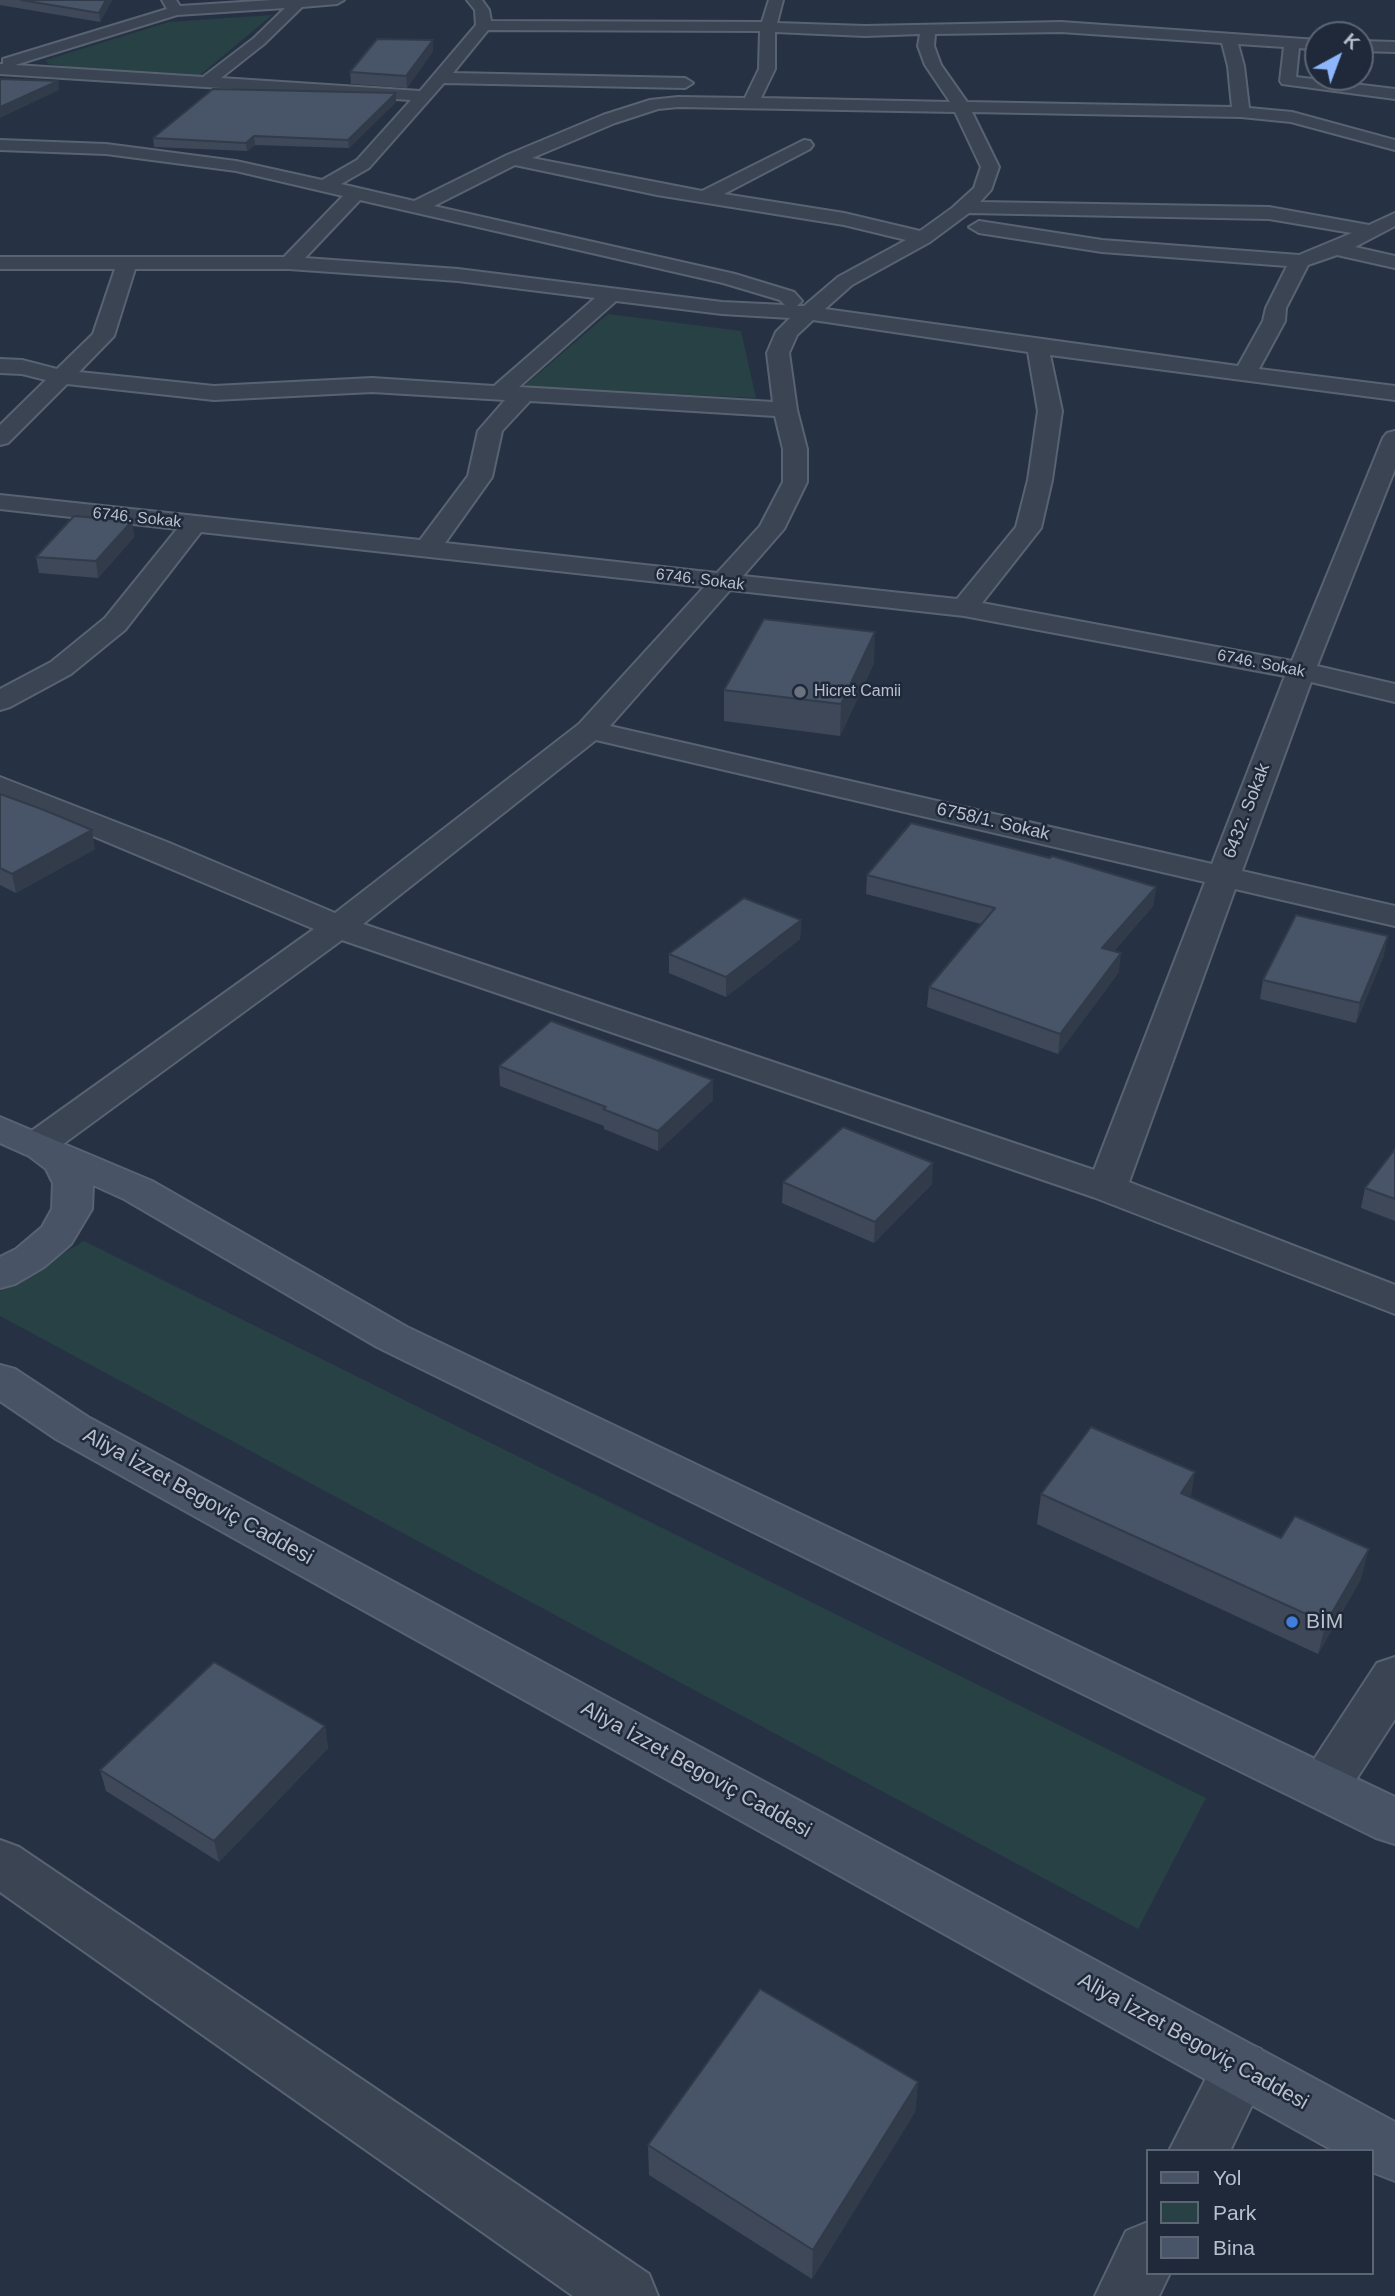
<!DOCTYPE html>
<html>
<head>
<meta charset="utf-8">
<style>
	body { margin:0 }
	#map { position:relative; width:1395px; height:2296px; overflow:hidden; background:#263244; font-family:Helvetica,sans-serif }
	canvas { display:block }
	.legend { position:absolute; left:1146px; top:2149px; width:228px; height:126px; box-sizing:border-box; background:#1f2939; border:2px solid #5c6574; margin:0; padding:9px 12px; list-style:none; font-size:21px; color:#b8c0cd }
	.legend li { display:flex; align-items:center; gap:14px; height:35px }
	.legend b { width:35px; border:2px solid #5c6574 }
	.north { position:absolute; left:1304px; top:21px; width:70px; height:70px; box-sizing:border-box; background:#1f2939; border:2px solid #5c6574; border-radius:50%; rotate:41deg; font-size:19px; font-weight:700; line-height:28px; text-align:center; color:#b8c0cd }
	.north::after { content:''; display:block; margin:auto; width:24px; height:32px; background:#8eb6fc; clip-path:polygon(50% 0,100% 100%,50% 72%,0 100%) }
</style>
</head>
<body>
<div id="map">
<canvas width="1395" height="2296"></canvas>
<ul class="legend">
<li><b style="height:9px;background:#485366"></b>Yol</li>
<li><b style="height:19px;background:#284145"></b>Park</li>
<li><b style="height:19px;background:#485468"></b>Bina</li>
</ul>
<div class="north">K</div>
</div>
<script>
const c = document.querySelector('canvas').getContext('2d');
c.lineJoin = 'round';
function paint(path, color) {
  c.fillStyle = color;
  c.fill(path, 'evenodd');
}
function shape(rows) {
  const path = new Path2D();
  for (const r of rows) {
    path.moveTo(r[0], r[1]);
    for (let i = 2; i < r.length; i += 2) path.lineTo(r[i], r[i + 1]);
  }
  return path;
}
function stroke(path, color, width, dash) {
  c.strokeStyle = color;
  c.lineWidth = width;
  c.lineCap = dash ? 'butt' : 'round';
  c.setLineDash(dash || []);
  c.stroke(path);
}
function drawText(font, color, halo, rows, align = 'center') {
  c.font = font + ' Helvetica,sans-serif';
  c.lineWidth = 5;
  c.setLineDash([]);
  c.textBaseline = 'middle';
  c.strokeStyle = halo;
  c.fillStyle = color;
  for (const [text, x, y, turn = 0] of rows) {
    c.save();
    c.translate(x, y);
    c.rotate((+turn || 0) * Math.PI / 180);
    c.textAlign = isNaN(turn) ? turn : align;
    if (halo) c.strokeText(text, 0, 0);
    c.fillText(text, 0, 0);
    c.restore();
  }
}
paint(shape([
	[272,15,199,76,128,75,48,64,46,60,169,22],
	[608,314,741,331,756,398,523,387],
	[84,1241,1206,1798,1138,1929,0,1316,0,1291]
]), '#284145');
const minor = shape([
	[162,0,176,0,180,6,273,0,344,0,337,4,302,7,264,44,221,78,420,91,476,25,475,10,467,0,482,0,489,10,491,21,762,22,769,0,783,0,777,23,865,26,1061,22,1318,40,1318,50,1299,48,1296,77,1395,89,1395,99,1282,84,1280,81,1284,47,1238,44,1244,66,1249,108,1292,112,1395,140,1395,150,1291,122,1241,117,972,112,999,167,991,190,980,202,1269,207,1369,225,1395,213,1395,226,1355,247,1395,256,1395,268,1337,255,1308,265,1286,308,1285,321,1259,369,1395,386,1395,400,1050,355,1062,411,1052,480,1041,528,982,603,1292,661,1383,438,1387,433,1395,431,1395,469,1317,666,1395,684,1395,702,1311,682,1242,871,1395,906,1395,926,1235,889,1129,1182,1395,1285,1395,1314,1093,1197,342,940,51,1153,37,1157,23,1153,18,1145,23,1137,314,929,0,797,0,777,167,842,335,913,579,724,704,587,201,532,125,630,71,674,10,707,0,710,0,689,51,662,105,618,177,529,0,509,0,495,420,540,468,476,478,431,505,400,372,392,214,400,67,384,8,443,0,445,0,425,46,380,22,374,0,373,0,359,22,360,57,369,93,334,115,269,0,269,0,257,284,257,343,196,236,171,106,154,0,150,0,140,106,144,236,161,322,180,357,160,411,100,0,74,0,64,3,64,3,59,167,9,162,0],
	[285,8,254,38,203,77,15,65,177,15,285,8],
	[488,30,760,31,759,69,745,98,678,97,650,100,603,115,507,155,414,201,341,184,369,168,444,83,685,88,693,83,685,78,453,73,488,30],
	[775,32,865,36,920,34,918,46,925,65,950,102,761,98,775,69,775,32],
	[1061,32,1222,43,1228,66,1232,107,967,102,941,65,934,46,935,34,1061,32],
	[678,107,955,112,981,167,974,188,952,208,920,231,844,213,724,194,810,149,813,145,810,141,804,140,702,191,532,158,615,123,658,109,678,107],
	[515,165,657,195,844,225,906,240,838,277,804,306,797,306,802,301,794,292,735,274,434,206,515,165],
	[360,200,723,283,780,300,785,305,722,302,458,269,305,258,360,200],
	[969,213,1269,219,1352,233,1299,255,1102,240,979,221,969,227,979,233,1102,252,1287,266,1266,308,1263,321,1238,366,825,309,852,285,930,242,969,213],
	[135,269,289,269,458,281,595,298,494,386,372,378,214,386,79,372,114,336,135,269],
	[616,301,722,314,790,318,776,332,767,353,773,402,519,387,616,301],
	[813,320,1028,352,1038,411,1028,480,1016,527,957,599,743,576,784,529,807,482,807,449,797,410,789,353,797,335,813,320],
	[530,401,775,416,783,449,783,482,760,526,717,573,445,543,492,477,502,431,530,401],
	[730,590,964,616,1285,676,1212,864,610,726,730,590],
	[596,740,1205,882,1094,1170,363,924,596,740],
	[1360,41,1395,42,1395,52,1360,51,1360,41],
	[1395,1657,1395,1719,1341,1803,1323,1810,1305,1803,1297,1788,1305,1773,1377,1663,1395,1657],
	[0,1840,19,1847,649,2274,658,2296,573,2296,0,1892,0,1840],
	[1241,2041,1261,2049,1270,2068,1230,2151,1169,2151,1221,2049,1241,2041],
	[1148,2222,1148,2273,1170,2273,1159,2296,1095,2296,1126,2231,1148,2222]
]);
const secondary = shape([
	[0,1117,152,1181,407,1327,1395,1797,1395,1844,1376,1838,377,1347,124,1199,93,1185,92,1209,71,1244,44,1267,15,1284,0,1288,0,1257,16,1249,42,1227,52,1209,53,1183,46,1169,29,1156,0,1143,0,1117],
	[0,1365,15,1369,88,1417,1395,2122,1395,2181,1372,2172,1372,2151,1334,2151,56,1439,0,1401,0,1365]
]);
stroke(minor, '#596271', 4);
stroke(secondary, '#596271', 4);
paint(minor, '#3a4453');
paint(secondary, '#485366');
paint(shape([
	[0,0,112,0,100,22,0,5],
	[433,40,433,51,407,88,351,84,350,72],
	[396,102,349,148,255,145,247,151,154,147,153,138],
	[132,521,134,537,98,578,39,573,36,557],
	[874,663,840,736,724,721,724,690],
	[0,794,95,849,16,893,0,885],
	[867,875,1156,887,1153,906,1114,951,1119,972,1058,1054,927,1007,929,987,981,924,866,894],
	[801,920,800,939,726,997,669,973,669,954],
	[1384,955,1356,1023,1260,999,1263,980],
	[499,1066,713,1100,658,1151,604,1129,604,1126,500,1086],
	[1395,1149,1395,1221,1361,1208,1365,1188],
	[783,1182,932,1184,874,1243,782,1203],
	[1041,1494,1190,1498,1361,1579,1318,1654,1037,1524],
	[325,1726,328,1748,219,1862,106,1791,100,1770],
	[918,2082,915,2112,812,2279,649,2175,648,2145]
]), '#3e4859');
paint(shape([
	[106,0,112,0,100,22,99,13],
	[433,40,433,51,407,88,406,76],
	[58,81,59,90,0,118,0,107],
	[396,93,396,102,349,148,348,140],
	[254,136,255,145,247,151,246,143],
	[132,521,134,537,98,578,96,561],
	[875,632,874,663,840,736,841,704],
	[92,830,95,849,16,893,12,874],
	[1156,887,1153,906,1100,967,1102,948],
	[801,920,800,939,726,997,726,977],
	[1388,936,1384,955,1356,1023,1360,1003],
	[1121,953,1119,972,1058,1054,1060,1034],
	[713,1080,713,1100,658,1151,658,1131],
	[933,1163,932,1184,874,1243,875,1222],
	[1195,1472,1190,1503,1181,1493],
	[1369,1549,1361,1579,1318,1654,1326,1623],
	[325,1726,328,1748,219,1862,214,1841],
	[918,2082,915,2112,812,2279,813,2250]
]), '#323b49');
const building = shape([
	[21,0,106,0,99,13,21,0],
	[377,39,433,40,406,76,350,72,377,39],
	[0,79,58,81,0,107,0,79],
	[213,89,396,93,348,140,254,136,246,143,153,138,213,89],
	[74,516,132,521,96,561,36,557,74,516],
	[764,619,875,632,841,704,724,690,764,619],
	[0,794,44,810,92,830,12,874,0,868,0,794],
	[911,823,1050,858,1052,856,1156,887,1102,948,1121,953,1060,1034,929,987,995,908,867,875,911,823],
	[744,898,801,920,726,977,669,954,744,898],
	[1296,915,1388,936,1360,1003,1263,980,1296,915],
	[551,1021,713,1080,658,1131,603,1109,606,1107,499,1066,551,1021],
	[843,1127,933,1163,875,1222,783,1182,843,1127],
	[1395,1149,1395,1199,1365,1188,1395,1149],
	[1091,1427,1195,1472,1181,1493,1281,1538,1295,1516,1369,1549,1326,1623,1041,1494,1091,1427],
	[214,1662,325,1726,214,1841,100,1770,214,1662],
	[760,1989,918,2082,813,2250,648,2145,760,1989]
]);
paint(building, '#485468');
stroke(building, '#323b49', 2);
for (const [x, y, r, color] of [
	[800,692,7,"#6b7280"],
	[1292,1622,7,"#3f7fe0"]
]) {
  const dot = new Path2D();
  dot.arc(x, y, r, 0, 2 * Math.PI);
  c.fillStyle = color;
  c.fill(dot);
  stroke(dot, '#1f2939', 2.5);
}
drawText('16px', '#b8c0cd', '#1f2939', [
	["6746. Sokak",137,518,6],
	["6746. Sokak",700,580,7],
	["6746. Sokak",1261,664,11]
]);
drawText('16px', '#b8c0cd', '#1f2939', [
	["Hicret Camii",814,692]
], 'left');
drawText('18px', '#b8c0cd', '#1f2939', [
	["6432. Sokak",1247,811,-69],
	["6758/1. Sokak",993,822,13]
]);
drawText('21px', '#b8c0cd', '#1f2939', [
	["Aliya İzzet Begoviç Caddesi",198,1497,29],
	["Aliya İzzet Begoviç Caddesi",696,1770,29],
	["Aliya İzzet Begoviç Caddesi",1193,2042,29]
]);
drawText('21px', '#b8c0cd', '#1f2939', [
	["BİM",1306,1622]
], 'left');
</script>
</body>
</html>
